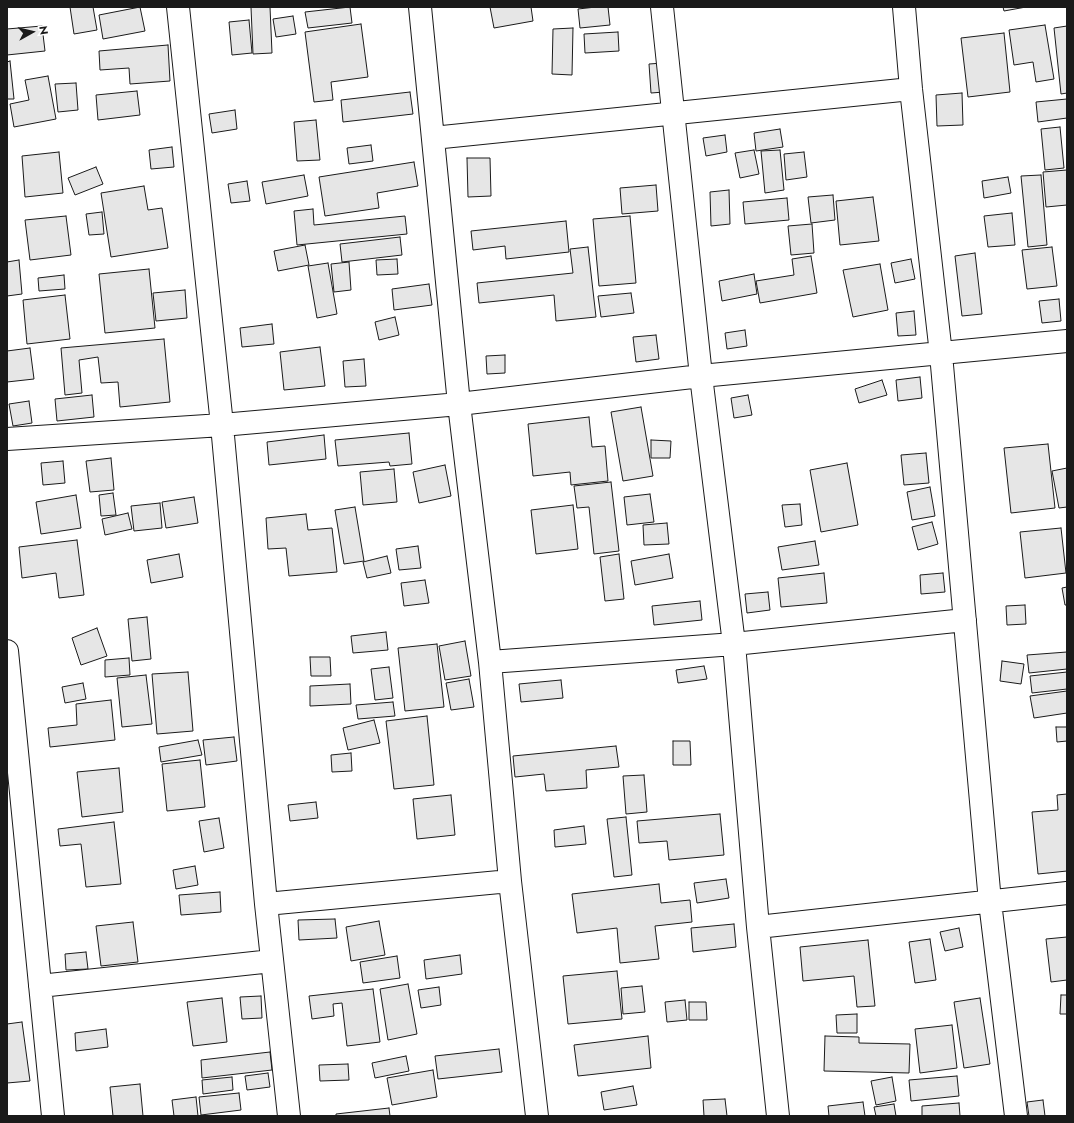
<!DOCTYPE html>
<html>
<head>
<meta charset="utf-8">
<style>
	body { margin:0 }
	#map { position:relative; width:1074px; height:1123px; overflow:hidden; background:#fff; font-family:Jost,sans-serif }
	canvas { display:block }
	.frame { position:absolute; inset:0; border:8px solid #1a1a1a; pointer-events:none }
	.north { position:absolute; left:12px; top:12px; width:40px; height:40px; -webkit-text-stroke:3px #fff; paint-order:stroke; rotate:82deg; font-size:11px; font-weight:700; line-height:16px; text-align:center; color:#1a1a1a }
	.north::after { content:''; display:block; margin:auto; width:14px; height:18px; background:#1a1a1a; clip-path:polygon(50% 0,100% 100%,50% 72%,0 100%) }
</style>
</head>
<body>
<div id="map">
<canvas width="1074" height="1123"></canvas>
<div class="frame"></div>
<div class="north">N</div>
</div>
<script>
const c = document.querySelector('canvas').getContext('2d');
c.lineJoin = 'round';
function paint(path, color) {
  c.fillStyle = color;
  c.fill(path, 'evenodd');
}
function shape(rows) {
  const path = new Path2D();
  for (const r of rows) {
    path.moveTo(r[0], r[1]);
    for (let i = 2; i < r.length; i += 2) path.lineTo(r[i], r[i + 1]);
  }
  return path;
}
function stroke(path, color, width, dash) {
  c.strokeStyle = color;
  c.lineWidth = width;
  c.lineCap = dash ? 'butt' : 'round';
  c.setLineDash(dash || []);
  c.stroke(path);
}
const building = shape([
	[70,7,93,7,97,30,74,34,70,7],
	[140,7,145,31,103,39,99,15,140,7],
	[251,7,270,7,272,53,253,54,251,7],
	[350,7,352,23,308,28,305,12,350,7],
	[490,7,531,7,533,21,494,28,490,7],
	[596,7,608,7,610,25,580,28,578,9,596,7],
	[1003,7,1026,7,1004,11,1003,7],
	[293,16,296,34,276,37,273,19,293,16],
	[249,20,252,53,232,55,229,22,249,20],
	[361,24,368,77,331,82,333,100,314,102,305,32,361,24],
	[1045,25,1054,79,1036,82,1033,62,1014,65,1009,30,1045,25],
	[42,26,45,51,7,55,7,29,42,26],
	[1067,26,1067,93,1061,94,1054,28,1067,26],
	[573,28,572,75,552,74,553,29,573,28],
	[618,32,619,51,585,53,584,34,618,32],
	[1004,33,1010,92,968,97,961,38,1004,33],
	[168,45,170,81,130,84,129,68,100,70,99,51,168,45],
	[10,61,14,99,7,99,7,62,10,61],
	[663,63,664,92,651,93,649,64,663,63],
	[48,76,56,119,14,127,10,104,29,100,25,80,48,76],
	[76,83,78,110,58,112,55,84,76,83],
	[137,91,140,115,98,120,96,95,137,91],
	[410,92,413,114,343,122,341,100,410,92],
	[962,93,963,125,937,126,936,95,962,93],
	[1067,99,1067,118,1038,122,1036,102,1067,99],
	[235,110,237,129,212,133,209,114,235,110],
	[316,120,320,160,297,161,294,122,316,120],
	[1060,127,1064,168,1045,170,1041,129,1060,127],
	[780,129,783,147,756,151,754,133,780,129],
	[725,135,727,152,706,156,703,138,725,135],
	[371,145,373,161,349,164,347,148,371,145],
	[172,147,174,167,151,169,149,150,172,147],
	[754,150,759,174,740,178,735,153,754,150],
	[780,150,784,190,765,193,761,151,780,150],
	[59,152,63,193,25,197,22,156,59,152],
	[804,152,807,177,786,180,784,154,804,152],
	[467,158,490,158,491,196,468,197,467,158],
	[414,162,418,186,377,193,379,208,325,216,319,177,414,162],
	[96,167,103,184,75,195,68,178,96,167],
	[1067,170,1067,205,1046,207,1043,172,1067,170],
	[304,175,308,196,266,204,262,182,304,175],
	[1041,175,1047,245,1028,247,1021,176,1041,175],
	[1008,177,1011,193,984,198,982,181,1008,177],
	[247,181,250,201,231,203,228,184,247,181],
	[656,185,658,211,622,214,620,188,656,185],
	[144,186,148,210,162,208,168,248,111,257,101,193,144,186],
	[729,190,730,224,711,226,710,192,729,190],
	[833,195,835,220,811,223,808,197,833,195],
	[873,197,879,241,840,245,836,201,873,197],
	[787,198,789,220,745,224,743,202,787,198],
	[313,209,314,225,405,216,407,234,297,245,294,211,313,209],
	[102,212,104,234,89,235,86,214,102,212],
	[1012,213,1015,245,988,247,984,216,1012,213],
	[66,216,71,255,30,260,25,220,66,216],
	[630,216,636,283,599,286,593,219,630,216],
	[566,221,569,252,506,259,505,246,473,250,471,231,566,221],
	[812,224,814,253,791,255,788,226,812,224],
	[400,237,402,255,342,262,340,244,400,237],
	[305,245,309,265,278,271,274,251,305,245],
	[588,247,596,317,556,321,554,295,479,303,477,283,573,273,570,249,588,247],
	[1052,247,1057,286,1027,289,1022,250,1052,247],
	[975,253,982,314,962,316,955,256,975,253],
	[811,256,817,293,760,303,756,281,794,275,792,259,811,256],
	[397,259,398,274,377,275,376,260,397,259],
	[911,259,915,279,895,283,891,263,911,259],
	[19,260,22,294,7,296,7,262,19,260],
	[349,262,351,290,334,292,331,264,349,262],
	[328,263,337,314,317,318,308,266,328,263],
	[880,264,888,310,853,317,843,270,880,264],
	[149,269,155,328,105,333,99,274,149,269],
	[754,274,757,294,722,301,719,281,754,274],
	[64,275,65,289,39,291,38,278,64,275],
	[429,284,432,305,394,310,392,289,429,284],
	[185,290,187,318,156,321,153,293,185,290],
	[631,293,634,313,601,317,598,296,631,293],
	[65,295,70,339,27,344,23,300,65,295],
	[1059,299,1061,321,1042,323,1039,301,1059,299],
	[914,311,916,335,898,336,896,313,914,311],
	[395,317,399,335,379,340,375,322,395,317],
	[272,324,274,344,242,347,240,328,272,324],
	[745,330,747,346,727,349,725,333,745,330],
	[656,335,659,359,636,362,633,337,656,335],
	[164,339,170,402,120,407,118,382,101,383,98,357,79,360,82,393,65,395,61,348,164,339],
	[320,347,325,386,284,390,280,352,320,347],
	[30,348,34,379,7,382,7,351,30,348],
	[505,355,505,373,487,374,486,356,505,355],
	[364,359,366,386,345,387,343,361,364,359],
	[920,377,922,398,898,401,896,380,920,377],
	[882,380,887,395,859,403,855,389,882,380],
	[92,395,94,417,57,421,55,399,92,395],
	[748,395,752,415,734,418,731,398,748,395],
	[29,401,32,423,13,426,9,404,29,401],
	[641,407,653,476,623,481,611,412,641,407],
	[589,417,592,447,605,446,608,481,571,485,570,472,533,476,528,424,589,417],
	[409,433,412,464,390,466,389,462,338,466,335,440,409,433],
	[324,435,326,459,269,465,267,442,324,435],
	[651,440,671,441,670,458,651,458,651,440],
	[1048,444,1055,508,1011,513,1004,448,1048,444],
	[926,453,929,483,904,485,901,455,926,453],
	[111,458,114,490,90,492,86,461,111,458],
	[63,461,65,483,43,485,41,463,63,461],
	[847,463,858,525,821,532,810,470,847,463],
	[445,465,451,496,419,503,413,472,445,465],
	[1067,468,1067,507,1059,508,1052,471,1067,468],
	[394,469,397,502,363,505,360,472,394,469],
	[611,482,619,551,594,554,589,507,577,508,574,486,611,482],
	[930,487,935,516,912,520,907,492,930,487],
	[113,493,116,515,101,516,99,495,113,493],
	[650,494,654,522,627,525,624,497,650,494],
	[76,495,81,528,41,534,36,502,76,495],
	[194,497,198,523,166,528,162,502,194,497],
	[160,503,162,528,134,531,131,506,160,503],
	[800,504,802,525,785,527,782,505,800,504],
	[573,505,578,549,536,554,531,510,573,505],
	[355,507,364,561,344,564,335,510,355,507],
	[128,513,132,529,105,535,102,519,128,513],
	[306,514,308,530,332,528,337,572,289,576,286,548,268,549,266,518,306,514],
	[932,522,938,544,918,550,912,527,932,522],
	[667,523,669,544,644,545,643,525,667,523],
	[1061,528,1066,573,1025,578,1020,532,1061,528],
	[77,540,84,595,59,598,56,573,22,578,19,547,77,540],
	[815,541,819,565,782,570,778,547,815,541],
	[418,546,421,568,399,570,396,549,418,546],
	[179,554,183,577,151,583,147,560,179,554],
	[619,554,624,599,605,601,600,557,619,554],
	[669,554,673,578,635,585,631,561,669,554],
	[387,556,391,573,367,578,363,562,387,556],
	[824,573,827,603,781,607,778,578,824,573],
	[943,573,945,592,921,594,920,575,943,573],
	[425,580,429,603,404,606,401,583,425,580],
	[1067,587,1067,605,1065,605,1062,588,1067,587],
	[768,592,770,610,747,613,745,594,768,592],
	[700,601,702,620,654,625,652,606,700,601],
	[1025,605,1026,624,1007,625,1006,606,1025,605],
	[147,617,151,659,132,661,128,619,147,617],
	[97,628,107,656,81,665,72,638,97,628],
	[386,632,388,650,353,653,351,636,386,632],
	[465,641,471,676,445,680,439,646,465,641],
	[437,644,444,707,405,711,398,648,437,644],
	[1067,652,1067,669,1029,673,1027,655,1067,652],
	[310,657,330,657,331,676,311,676,310,657],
	[129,658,130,675,105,677,105,660,129,658],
	[1002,661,1024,664,1021,684,1000,681,1002,661],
	[704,666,707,679,678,683,676,670,704,666],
	[389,667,393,698,375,700,371,669,389,667],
	[188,672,193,731,157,734,152,674,188,672],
	[1067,672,1067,689,1032,693,1030,676,1067,672],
	[146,675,152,724,122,727,117,678,146,675],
	[469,679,474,707,451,710,446,683,469,679],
	[561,680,563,698,521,702,519,684,561,680],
	[83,683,86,699,65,703,62,687,83,683],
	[350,684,351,704,310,706,310,686,350,684],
	[1067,691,1067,713,1034,718,1030,696,1067,691],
	[111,700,115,740,50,747,48,728,77,725,76,704,111,700],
	[393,702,395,716,358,719,356,705,393,702],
	[427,716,434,785,394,789,386,721,427,716],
	[374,720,380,743,348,750,343,728,374,720],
	[1056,727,1067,727,1067,741,1057,742,1056,727],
	[234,737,237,761,206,765,203,740,234,737],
	[198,740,202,755,161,762,159,747,198,740],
	[673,741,690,741,691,765,673,765,673,741],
	[616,746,619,767,586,770,587,788,546,791,544,774,515,777,513,756,616,746],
	[351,753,352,771,332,772,331,755,351,753],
	[200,760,205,807,167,811,162,764,200,760],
	[119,768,123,812,82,817,77,772,119,768],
	[644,775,647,812,626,814,623,776,644,775],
	[1067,794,1067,871,1038,874,1032,812,1058,810,1057,795,1067,794],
	[451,795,455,835,417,839,413,799,451,795],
	[316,802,318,818,290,821,288,805,316,802],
	[720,814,724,855,669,860,667,841,639,843,637,821,720,814],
	[626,817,632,875,614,877,607,819,626,817],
	[219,818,224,848,204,852,199,821,219,818],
	[114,822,121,884,86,887,81,844,60,846,58,829,114,822],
	[584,826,586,844,555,847,554,830,584,826],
	[195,866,198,885,176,889,173,870,195,866],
	[726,879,729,898,697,903,694,883,726,879],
	[659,884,661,903,690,900,692,922,655,926,659,959,620,963,617,928,577,933,572,894,659,884],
	[220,892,221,912,181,915,179,895,220,892],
	[335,919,337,938,299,940,298,920,335,919],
	[379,921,385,955,351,961,346,927,379,921],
	[133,922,138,962,101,966,96,926,133,922],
	[734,924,736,947,693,952,691,928,734,924],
	[959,928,963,947,945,951,940,932,959,928],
	[1067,937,1067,980,1051,982,1046,939,1067,937],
	[930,939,936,980,915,983,909,942,930,939],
	[868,940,875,1006,857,1007,854,976,803,981,800,947,868,940],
	[86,952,88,969,66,970,65,954,86,952],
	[460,955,462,974,426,979,424,960,460,955],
	[397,956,400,978,363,983,360,962,397,956],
	[617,971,622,1019,568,1024,563,976,617,971],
	[408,984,417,1034,388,1040,380,989,408,984],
	[642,986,645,1012,623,1014,621,988,642,986],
	[439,987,441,1005,421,1008,418,990,439,987],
	[373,989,380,1042,347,1046,342,1003,333,1004,334,1016,312,1019,309,996,373,989],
	[1061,995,1067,995,1067,1014,1060,1014,1061,995],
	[261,996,262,1018,242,1019,240,997,261,996],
	[222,998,227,1042,193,1046,187,1002,222,998],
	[980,998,990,1064,964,1068,954,1002,980,998],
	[685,1000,687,1020,667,1022,665,1002,685,1000],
	[689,1002,706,1002,707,1020,689,1020,689,1002],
	[857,1014,857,1033,837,1033,836,1015,857,1014],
	[22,1022,30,1081,7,1083,7,1024,22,1022],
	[952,1025,957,1068,920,1073,915,1029,952,1025],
	[106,1029,108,1047,76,1051,75,1033,106,1029],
	[648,1036,651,1068,578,1076,574,1045,648,1036],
	[825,1036,859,1037,859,1043,910,1044,909,1073,824,1071,825,1036],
	[499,1049,502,1072,438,1079,435,1056,499,1049],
	[270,1052,272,1070,202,1078,201,1060,270,1052],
	[406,1056,409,1071,375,1078,372,1063,406,1056],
	[348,1064,349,1080,320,1081,319,1065,348,1064],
	[433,1070,437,1097,392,1105,387,1078,433,1070],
	[268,1073,270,1087,247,1090,245,1076,268,1073],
	[957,1076,959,1096,911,1101,909,1080,957,1076],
	[232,1077,233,1090,203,1094,202,1080,232,1077],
	[892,1077,896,1101,876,1105,871,1081,892,1077],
	[140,1084,143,1116,113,1116,110,1087,140,1084],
	[633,1086,637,1105,604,1110,601,1092,633,1086],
	[239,1093,241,1110,201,1115,199,1097,239,1093],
	[196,1097,198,1116,174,1116,172,1100,196,1097],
	[725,1099,727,1116,704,1116,703,1100,725,1099],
	[1043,1100,1045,1116,1029,1116,1027,1102,1043,1100],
	[863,1102,865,1116,829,1116,828,1106,863,1102],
	[959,1103,960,1116,922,1116,922,1106,959,1103],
	[894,1104,896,1116,876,1116,874,1107,894,1104],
	[389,1108,390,1116,336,1116,336,1114,389,1108]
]);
paint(building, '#e6e6e6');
stroke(building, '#1a1a1a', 1);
const minor = shape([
	[178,7,222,425,266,904,289,1116],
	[420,7,459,404,490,662,510,881,537,1116],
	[662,7,701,376,734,644,758,927,778,1116],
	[904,7,911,89,941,354,990,902,1016,1116],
	[433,138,911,89],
	[7,439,222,425,459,404,701,376,1067,341],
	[7,651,53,1116],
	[490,662,734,644,965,620],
	[266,904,510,881],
	[758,927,1067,893],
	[40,986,272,961]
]);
stroke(minor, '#1a1a1a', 24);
stroke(minor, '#fff', 22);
</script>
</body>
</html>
